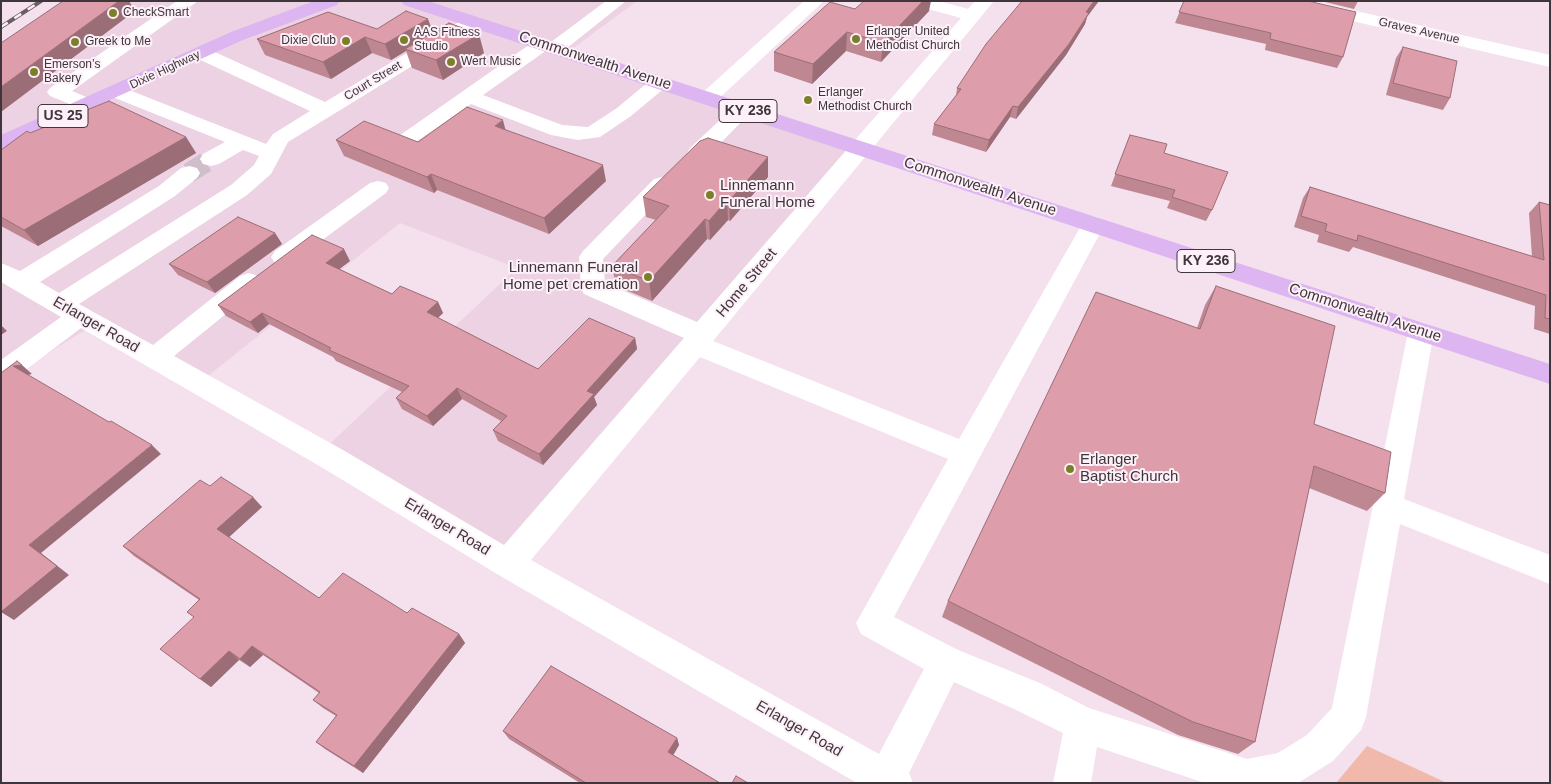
<!DOCTYPE html>
<html>
<head>
<meta charset="utf-8">
<style>
	body { margin:0 }
	#map { position:relative; width:1551px; height:784px; overflow:hidden; background:#f5e0ee; font-family:Helvetica,sans-serif }
	canvas { display:block }
	.frame { position:absolute; inset:0; border:2px solid #3e363b; pointer-events:none }
</style>
</head>
<body>
<div id="map">
<canvas width="1551" height="784"></canvas>
<div class="frame"></div>
</div>
<script>
const c = document.querySelector('canvas').getContext('2d');
c.lineJoin = 'round';
function paint(path, color) {
  c.fillStyle = color;
  c.fill(path, 'evenodd');
}
function shape(rows) {
  const path = new Path2D();
  for (const r of rows) {
    path.moveTo(r[0], r[1]);
    for (let i = 2; i < r.length; i += 2) path.lineTo(r[i], r[i + 1]);
  }
  return path;
}
function stroke(path, color, width, dash) {
  c.strokeStyle = color;
  c.lineWidth = width;
  c.lineCap = dash ? 'butt' : 'round';
  c.setLineDash(dash || []);
  c.stroke(path);
}
function drawText(font, color, halo, rows, align = 'center') {
  c.font = font + ' Helvetica,sans-serif';
  c.lineWidth = 4;
  c.setLineDash([]);
  c.textBaseline = 'middle';
  c.strokeStyle = halo;
  c.fillStyle = color;
  for (const [text, x, y, turn = 0] of rows) {
    c.save();
    c.translate(x, y);
    c.rotate((+turn || 0) * Math.PI / 180);
    c.textAlign = isNaN(turn) ? turn : align;
    if (halo) c.strokeText(text, 0, 0);
    c.fillText(text, 0, 0);
    c.restore();
  }
}
paint(shape([
	[68,1,637,1,568,52,862,148,508,564,321,452,517,268,400,223,199,383,95,324,1,382,1,45]
]), '#edd2e4');
paint(shape([
	[1367,746,1447,783,1336,783]
]), '#f1b8ac');
stroke(shape([
	[189,173,211,159]
]), '#d0beca', 20, [20, 10]);
paint(shape([
	[177,1,198,1,72,91,96,101,99,105,96,109,89,111,82,109,50,96,47,92,50,88,177,1],
	[606,1,626,1,562,52,555,54,547,50,483,95,562,125,588,127,617,108,653,78,667,78,670,82,667,86,631,116,600,137,578,140,551,135,471,104,410,146,403,148,396,146,392,142,396,138,536,40,543,38,551,42,606,1],
	[804,1,824,1,715,102,701,102,698,98,701,94,804,1],
	[910,1,939,1,968,9,975,1,994,1,713,341,959,439,1085,219,1093,216,1101,219,1105,224,894,617,958,650,1040,683,1089,708,1247,759,1278,753,1307,735,1332,708,1408,332,1412,325,1421,322,1430,325,1434,332,1404,499,1550,555,1550,584,1400,524,1366,717,1361,730,1333,761,1298,783,1205,783,1097,747,1091,783,1053,783,1063,733,1014,709,954,682,909,773,913,783,857,783,497,574,323,468,81,328,11,381,1,384,1,360,61,317,1,282,1,263,20,271,159,186,181,168,189,166,197,168,200,173,197,178,175,196,40,282,59,293,231,185,254,165,259,156,243,150,219,164,211,166,203,164,200,159,203,154,225,142,110,96,107,92,110,88,124,88,266,144,273,134,310,111,194,57,192,53,194,49,208,49,325,102,467,17,479,17,482,21,479,25,288,142,271,174,247,195,79,304,153,345,240,276,249,273,258,276,261,282,258,288,174,356,343,450,504,545,684,338,584,294,581,288,579,257,583,251,654,179,662,177,670,179,673,184,670,189,603,259,605,283,697,322,961,18,913,5,910,1],
	[700,357,948,459,856,623,861,634,924,669,879,754,531,560,700,357],
	[1279,1,1312,1,1550,55,1550,67,1288,6,1282,5,1279,1],
	[743,103,750,105,753,109,750,113,706,158,698,159,690,158,687,153,690,148,736,105,743,103],
	[378,181,386,183,389,188,386,193,291,263,283,265,275,263,271,257,275,251,370,183,378,181]
]), '#fff');
paint(shape([
	[314,1,340,1,337,5,243,40,1,149,1,135,231,32,314,1],
	[401,1,428,1,1550,364,1550,384,404,5,401,1]
]), '#dcb5f1');
const rail = shape([
	[1,27,41,1]
]);
stroke(rail, '#695e65', 4);
stroke(rail, '#fdf0f8', 2.5, [8]);
paint(shape([
	[1184,1,1343,57,1337,68,1265,50,1266,44,1175,23],
	[1321,1,1358,1,1354,9],
	[855,9,929,11,881,62,846,51,812,84,774,71,774,52],
	[1087,17,1085,24,1066,55,1016,119,1010,117,986,152,932,135,934,124,956,96,957,88],
	[377,29,433,33,484,53,443,80,412,68,406,51,391,60,372,53,331,79,265,55,257,39],
	[1403,47,1450,98,1443,110,1386,95,1396,58],
	[506,130,606,181,549,234,437,190,434,193,344,156,336,140,418,142],
	[30,133,186,137,196,153,38,246,1,226,1,150],
	[1130,135,1164,153,1212,210,1206,221,1167,208,1170,201,1111,186],
	[768,157,768,177,730,221,728,220,710,240,707,239,652,301,616,286,612,266,656,220,646,217,643,197],
	[1310,187,1532,257,1529,213,1539,202,1550,205,1550,334,1534,329,1535,306,1353,247,1349,252,1317,242,1319,235,1294,227,1303,198],
	[275,233,282,244,215,293,178,275,169,264],
	[350,261,339,269,392,294,438,302,443,313,438,318,538,369,635,338,637,349,594,397,597,405,543,465,498,441,493,430,501,421,462,399,433,426,402,409,396,398,402,392,336,361,333,357,269,324,258,333,226,316,218,305],
	[1216,286,1314,424,1385,493,1367,511,1309,488,1255,742,1238,754,1178,735,942,617,948,601,1197,328,1205,305],
	[210,486,262,507,229,537,319,598,407,613,459,634,465,643,363,773,325,749,316,742,336,716,323,708,313,700,319,693,263,655,250,667,239,660,211,687,200,679,194,617,187,612,199,600,134,556,123,546],
	[503,731,677,738,679,745,673,755,720,783,580,783,509,739]
]), '#be8792');
paint(shape([
	[119,1,129,1,135,11,1,112,1,87],
	[923,1,931,1,929,11,881,62,883,43],
	[1094,1,1099,1,1087,17,1085,24,1066,55,1016,119,1018,107],
	[428,19,434,35,405,49,406,51,391,60,385,44],
	[847,32,846,51,812,84,813,64],
	[479,34,484,53,443,80,436,60],
	[365,37,372,53,331,79,323,62],
	[1013,106,1010,117,986,152,989,140],
	[503,120,507,136,495,126],
	[186,137,196,153,38,246,24,230],
	[768,157,768,177,730,221,729,201],
	[603,165,606,181,549,234,544,218],
	[431,174,437,190,434,193,427,177],
	[727,200,728,220,710,240,709,221],
	[705,219,707,239,652,301,649,281],
	[275,233,282,244,215,293,207,282],
	[344,249,350,261,333,274,326,263],
	[438,302,443,313,432,323,427,312],
	[262,313,269,324,258,333,250,322],
	[1,325,7,331,1,335],
	[635,338,637,349,594,397,597,405,543,465,539,454,587,391],
	[22,365,32,374,24,376,13,366],
	[457,388,462,399,433,426,427,416],
	[152,445,161,454,41,553,69,575,14,620,1,612,29,545],
	[253,497,262,507,227,539,217,529],
	[459,634,465,643,363,773,354,766],
	[252,646,263,655,250,667,240,659],
	[229,651,239,660,211,687,200,679],
	[677,738,679,745,671,759,668,752]
]), '#9b6e77');
const building = shape([
	[63,1,119,1,1,87,1,43,63,1],
	[864,1,923,1,883,43,847,32,813,64,774,52,830,2,855,9,864,1],
	[1022,1,1094,1,1086,12,1089,13,1069,44,1018,107,1013,106,989,140,934,124,961,89,957,88,986,44,1022,1],
	[1184,1,1308,1,1356,12,1343,57,1270,39,1271,33,1179,12,1184,1],
	[406,11,428,19,385,44,365,37,323,62,257,39,328,12,377,29,406,11],
	[449,23,479,34,436,60,405,49,449,23],
	[1403,47,1457,61,1450,98,1393,83,1403,47],
	[109,101,186,137,24,230,1,217,1,150,27,131,30,133,109,101],
	[467,107,503,120,495,126,603,165,544,218,431,174,427,177,336,140,364,121,418,142,467,107],
	[1130,135,1167,144,1164,153,1228,172,1212,210,1172,197,1175,190,1115,174,1130,135],
	[708,138,768,157,729,201,727,200,709,221,705,219,649,281,612,266,669,206,643,197,700,141,708,138],
	[1310,187,1544,260,1539,202,1550,205,1550,319,1545,318,1546,295,1358,235,1357,241,1325,231,1327,224,1301,216,1310,187],
	[238,217,275,233,207,282,169,264,238,217],
	[312,235,344,249,326,263,392,294,400,286,438,302,427,312,538,369,589,318,635,338,587,391,594,394,539,454,493,430,507,416,457,388,427,416,396,398,409,386,329,350,331,348,262,313,250,322,218,305,312,235],
	[1216,286,1335,326,1314,424,1391,452,1385,493,1314,466,1255,742,1193,722,948,601,1096,292,1200,329,1216,286],
	[17,361,22,365,13,366,109,422,111,421,152,445,29,545,57,566,1,612,1,373,17,361],
	[221,477,253,497,217,529,319,598,343,573,407,613,412,608,459,634,354,766,316,742,337,715,313,700,320,692,252,646,240,659,229,651,200,679,160,649,194,617,187,612,200,599,123,546,200,480,210,486,221,477],
	[551,666,677,738,668,752,720,783,586,783,503,731,551,666],
	[736,776,748,783,732,783,736,776]
]);
paint(building, '#dd9daa');
stroke(building, '#9b6e77', 1);
for (const [x, y, r, color] of [
	[113,13,5,"#7d7f28"],
	[856,39,5,"#7d7f28"],
	[404,40,5,"#7d7f28"],
	[346,41,5,"#7d7f28"],
	[75,42,5,"#7d7f28"],
	[451,62,5,"#7d7f28"],
	[34,72,5,"#7d7f28"],
	[808,100,5,"#7d7f28"],
	[710,195,5,"#7d7f28"],
	[648,277,5,"#7d7f28"],
	[1070,469,5,"#7d7f28"]
]) {
  const dot = new Path2D();
  dot.arc(x, y, r, 0, 2 * Math.PI);
  c.fillStyle = color;
  c.fill(dot);
  stroke(dot, '#fdf0f8', 2);
}
drawText('12px', '#3e363b', '#fdf0f8', [
	["CheckSmart",123,13],
	["Erlanger United",866,32],
	["Methodist Church",866,46],
	["AAS Fitness",414,33],
	["Studio",414,47],
	["Dixie Club",336,41,"right"],
	["Greek to Me",85,42],
	["Wert Music",461,62],
	["Emerson’s",44,65],
	["Bakery",44,79],
	["Erlanger",818,93],
	["Methodist Church",818,107]
], 'left');
drawText('12px', '#3e363b', '#fdf0f8', [
	["Graves Avenue",1419,31,13],
	["Dixie Highway",165,70,-25],
	["Court Street",373,81,-31]
]);
for (const [x, y, w] of [
	[748,111,58],
	[63,116,50],
	[1206,261,58]
]) {
  const box = new Path2D();
  box.roundRect(x - w / 2, y - 11.5, w, 23, 4);
  c.fillStyle = '#fdf0f8';
  c.fill(box);
  stroke(box, '#3e363b', 1);
}
drawText('bold 14px', '#3e363b', null, [
	["KY 236",748,111],
	["US 25",63,116],
	["KY 236",1206,261]
]);
drawText('15px', '#3e363b', '#fdf0f8', [
	["Commonwealth Avenue",595,61,18],
	["Commonwealth Avenue",980,187,18],
	["Home Street",747,283,-50],
	["Commonwealth Avenue",1365,313,18],
	["Erlanger Road",96,325,30],
	["Erlanger Road",447,527,31],
	["Erlanger Road",799,729,30]
]);
drawText('15px', '#3e363b', '#fdf0f8', [
	["Linnemann",720,186],
	["Funeral Home",720,203],
	["Linnemann Funeral",638,268,"right"],
	["Home pet cremation",638,285,"right"],
	["Erlanger",1080,460],
	["Baptist Church",1080,477]
], 'left');
</script>
</body>
</html>
